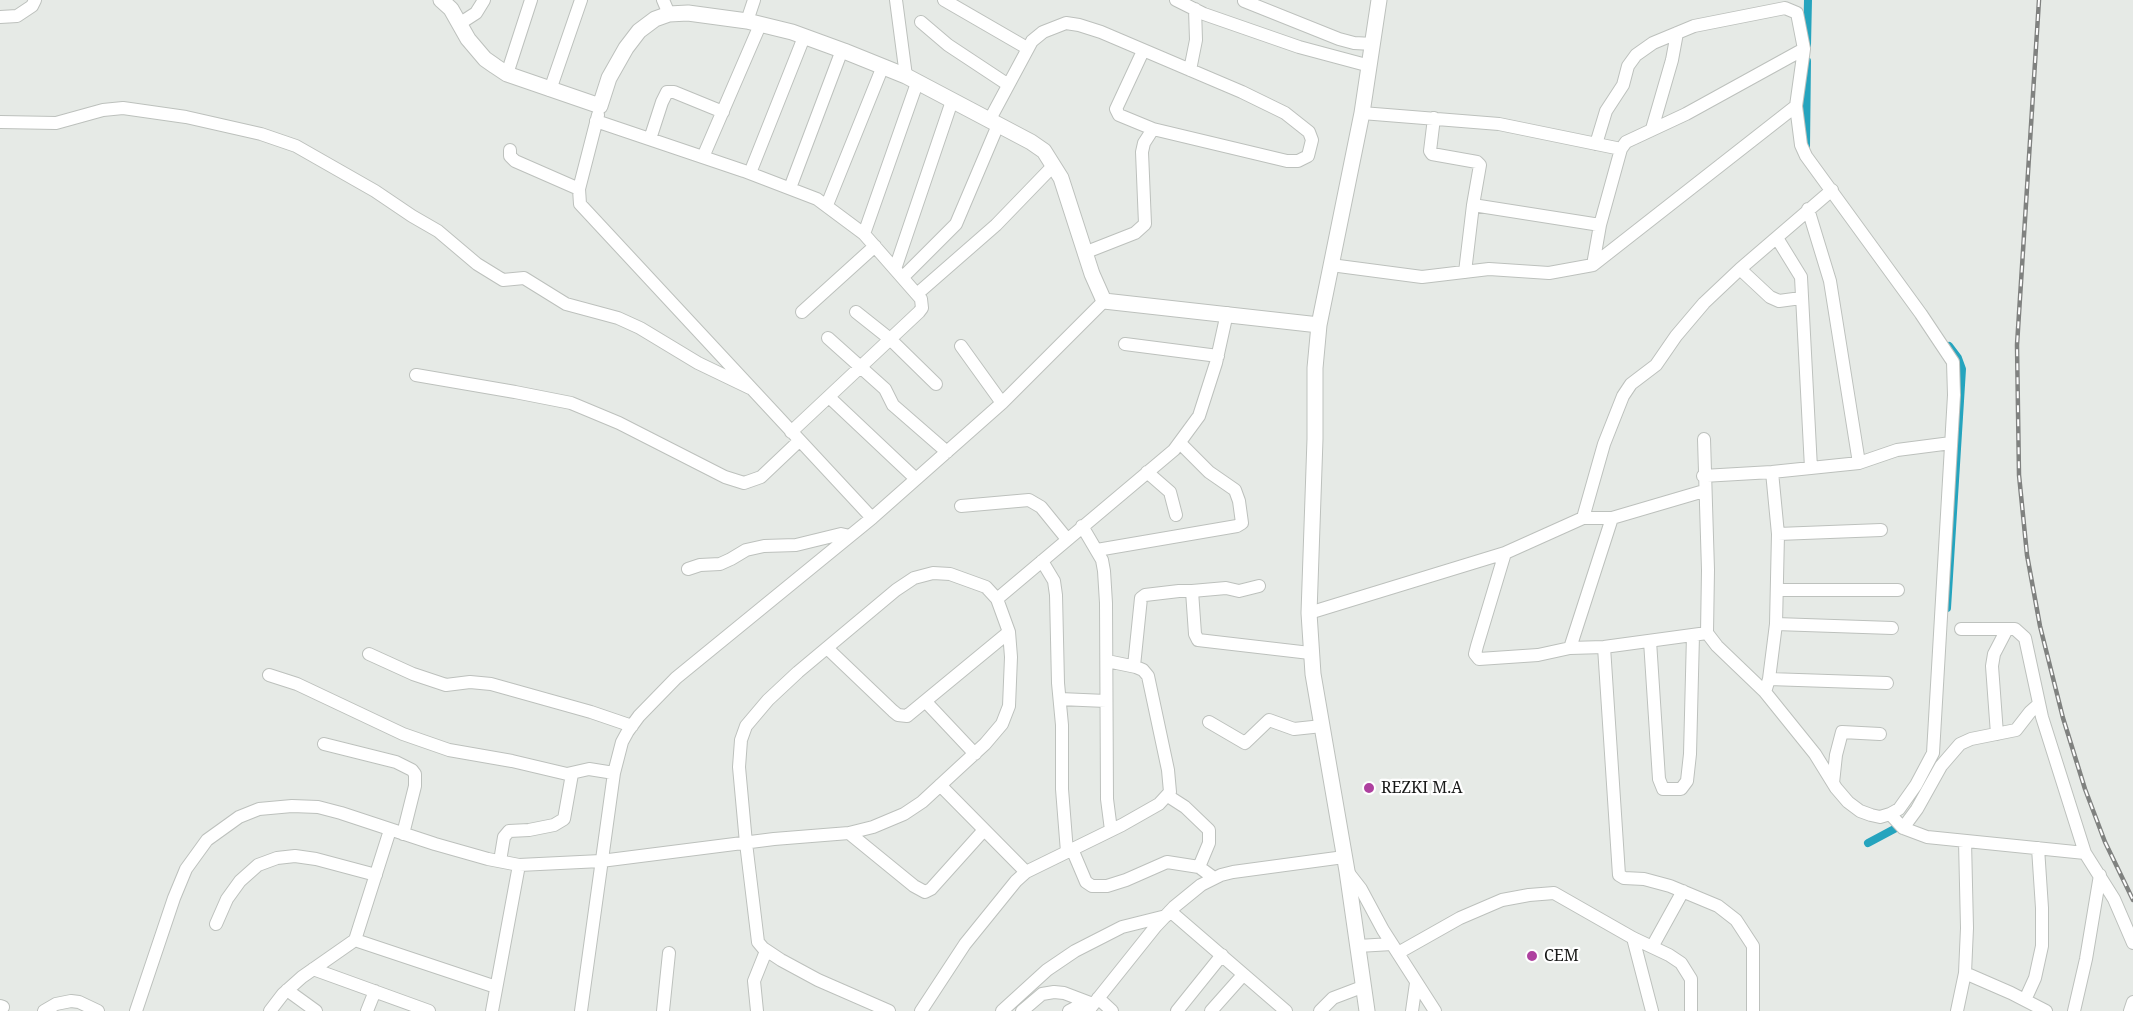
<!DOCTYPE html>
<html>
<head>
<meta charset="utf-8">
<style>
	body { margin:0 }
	canvas { display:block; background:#e6eae6 }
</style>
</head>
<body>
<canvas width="2133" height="1011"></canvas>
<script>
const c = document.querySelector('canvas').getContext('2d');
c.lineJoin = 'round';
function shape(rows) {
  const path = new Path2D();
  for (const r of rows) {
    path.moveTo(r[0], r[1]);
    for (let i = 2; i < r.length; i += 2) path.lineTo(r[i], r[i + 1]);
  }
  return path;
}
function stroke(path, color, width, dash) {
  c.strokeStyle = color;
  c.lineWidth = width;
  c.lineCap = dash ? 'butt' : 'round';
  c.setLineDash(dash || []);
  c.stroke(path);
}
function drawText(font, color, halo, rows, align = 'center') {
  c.font = font + ' "Noto Serif",serif';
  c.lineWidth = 4.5;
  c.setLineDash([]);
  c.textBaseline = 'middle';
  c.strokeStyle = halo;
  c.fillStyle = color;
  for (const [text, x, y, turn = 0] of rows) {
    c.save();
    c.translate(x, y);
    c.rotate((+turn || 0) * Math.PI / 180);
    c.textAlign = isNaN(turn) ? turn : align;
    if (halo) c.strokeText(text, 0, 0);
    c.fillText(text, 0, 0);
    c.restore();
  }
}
stroke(shape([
	[1807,45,1808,0],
	[1806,147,1807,61],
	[1947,608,1962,369,1958,358,1949,346],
	[1868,843,1898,827,1903,822]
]), '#25a4be', 8);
const minor = shape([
	[663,0,669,14],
	[896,0,906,76],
	[944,0,1027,48],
	[1176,0,1204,14,1299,47,1370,66],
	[1244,1,1339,39,1354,43,1373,44],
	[0,17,17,16,32,6,35,0],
	[747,21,754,0],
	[921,22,948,45,1007,84],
	[459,24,476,13,484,0],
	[1143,51,1116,109,1119,115,1153,129],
	[1190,70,1196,40,1195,9],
	[507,74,531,0],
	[550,90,581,0],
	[1362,113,1499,124,1621,149],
	[598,115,579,189,580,204,872,518],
	[1434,118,1430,151,1432,154,1477,162,1480,165,1473,205],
	[596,121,744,171,817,199,864,234,921,299,922,308,919,312,791,432],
	[989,121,1032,41,1043,32,1066,23,1079,25,1101,32,1242,92,1285,113,1309,132,1312,140,1308,156,1298,161,1287,161,1153,129,1144,143,1142,152,1145,224,1135,233,1084,253],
	[0,122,56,123,103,110,123,108,186,117,261,134,296,146,375,191,412,216,438,231,477,264,503,280,524,278,566,304,618,318,640,328,698,363,750,388],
	[1652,129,1672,60,1677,33],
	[650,139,662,102,667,92,674,92,723,112],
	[510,150,510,156,515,161,579,189],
	[703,157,760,25],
	[750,173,804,37],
	[790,188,842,50],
	[827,205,883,66],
	[1808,209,1830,281,1859,463],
	[864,234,917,83],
	[1777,238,1801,277,1811,468],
	[1331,265,1422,277,1489,269,1549,273,1593,265,1796,106,1804,49,1797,13,1785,8,1694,26,1653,43,1636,55,1628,66,1623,85,1606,111,1596,144],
	[1593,265,1600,225,1621,149,1626,142,1686,114,1804,49],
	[895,269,952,101],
	[1740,269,1770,297,1779,301,1801,298],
	[1465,272,1473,205,1600,225],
	[903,277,956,224,998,125],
	[917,294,996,225,1054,165],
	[802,312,875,246],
	[856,312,890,339,936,384],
	[828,338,885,389,893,405,947,452],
	[1125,344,1218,356],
	[961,346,1002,403],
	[416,375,515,392,571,403,619,423,725,477,744,483,761,477,799,441],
	[829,397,916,479],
	[1704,439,1708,570,1707,633,1717,646,1765,692,1815,754,1836,788,1848,802,1860,811,1871,815,1880,817,1890,814,1899,809,1916,785,1933,753,1954,395,1953,362,1921,314,1806,156,1801,145,1796,106],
	[1147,472,1170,492,1176,515],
	[1703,476,1772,472,1859,463,1897,450,1951,443],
	[961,506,1029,500,1041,507,1067,539],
	[1583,518,1604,444,1623,396,1631,384,1656,365,1676,336,1704,303,1740,269,1832,190],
	[1082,526,1102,560,1104,571,1106,603,1107,799,1111,830],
	[1778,534,1881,530],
	[1097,550,1237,526,1242,523,1239,501,1235,490,1209,472,1180,443],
	[1505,553,1477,646,1475,654,1479,659,1538,655,1570,648,1604,647,1707,633],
	[1042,561,1054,581,1056,595,1058,683,1062,725,1062,789,1067,852],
	[688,569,700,565,720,564,731,559,746,550,764,546,796,545,841,534,850,536],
	[1777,590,1898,590],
	[1192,591,1226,588,1239,591,1259,586],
	[1309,613,1505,553,1583,518,1612,518,1704,491],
	[1776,624,1892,628],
	[1961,629,2015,629,2025,638,2042,717,2085,853],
	[1650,641,1659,779,1663,789,1681,789,1687,781,1690,754,1693,635],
	[1604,647,1619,875,1624,878,1644,879,1670,886,1718,906,1736,920,1753,946,1753,1011],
	[827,648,893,711,898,715,907,716,1009,632],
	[1570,648,1612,518],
	[369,654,413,674,446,685,470,682,491,684,591,712,632,726],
	[1134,666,1141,598,1145,595,1179,591,1192,591,1195,634,1198,640,1310,653],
	[269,675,297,684,403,734,449,750,512,761,567,774,589,769,614,773],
	[1769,679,1887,683],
	[1765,692,1769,679,1776,624,1778,534,1772,472],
	[1060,699,1106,701],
	[926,702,975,754],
	[1209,722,1245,743,1269,720,1294,729,1322,726],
	[1997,734,1992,666,1994,654,2006,631],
	[324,744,396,762,412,770,415,774,415,786,403,834],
	[1833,783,1836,755,1842,732,1880,734],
	[940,785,1026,872],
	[1168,796,1185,807,1209,830,1209,843,1199,867],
	[1890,814,1903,828,1927,837,2085,853,2114,899,2133,943],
	[1903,828,1917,809,1941,766,1960,744,1971,739,2016,730,2030,712,2039,704],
	[849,833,914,886,925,892,931,889,984,830],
	[1072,849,1086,882,1092,886,1107,886,1126,880,1167,862,1199,867,1214,878],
	[500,861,504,837,509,831,529,830,554,825,564,819,572,774],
	[1347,871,1361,889,1383,930,1435,1011],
	[1170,911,1286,1011],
	[216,924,227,899,240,881,258,865,277,858,295,856,316,859,376,875],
	[1633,938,1652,1011],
	[355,940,496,987],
	[1358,946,1392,944],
	[1652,947,1683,891],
	[1398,953,1460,918,1502,900,1529,895,1554,893,1633,938,1669,955,1681,963,1691,979,1691,1011],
	[313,969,429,1011],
	[1965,973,1967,928,1965,841],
	[287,990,316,1011],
	[1098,998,1112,1011],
	[2025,1000,2035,978,2042,946,2042,908,2038,848],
	[0,1006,3,1007],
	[44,1011,56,1004,71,1001,79,1002,98,1011],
	[136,1011,174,898,186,869,207,840,239,817,259,809,292,806,318,807,341,813,435,844,488,859,519,865,601,861,774,839,849,833,873,827,904,814,922,802,961,766,985,744,1002,724,1009,706,1011,657,1009,632,997,599],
	[270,1011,283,994,302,977,355,940,390,830],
	[367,1011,375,991],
	[492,1011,519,865],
	[581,1011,614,773,622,742,628,731,639,716,676,678,872,518,1002,403,1104,301],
	[663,1011,669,953],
	[757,1011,754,981,766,951],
	[889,1011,818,980,781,960,763,948,758,942,746,843,739,767,741,740,746,726,768,700,798,672,896,590,914,578,933,573,950,574,986,587,997,599,1174,450,1199,416,1216,363,1227,313],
	[921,1011,965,944,1016,881,1026,872,1122,825,1159,804,1170,792,1168,770,1148,676,1143,670,1136,667,1107,661],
	[1002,1011,1047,970,1075,951,1122,927,1166,916],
	[1022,1011,1042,994,1054,992,1064,993,1093,1004],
	[1069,1011,1086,1002],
	[1088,1011,1156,926,1174,907,1201,885,1221,875,1233,872,1344,857],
	[1177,1011,1222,955],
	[1211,1011,1243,975],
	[1320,1011,1333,998,1362,987],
	[1412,1011,1416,983],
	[1957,1011,1965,973,2011,993,2046,1011],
	[2074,1011,2086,959,2100,875],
	[2130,1011,2133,1002]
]);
const major = shape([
	[441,0,451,9,468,39,485,59,495,66,507,74,600,106,609,78,626,48,639,31,655,19,669,14,688,13,747,21,792,32,844,51,906,76,1031,142,1044,151,1061,178,1092,274,1104,301,1319,325],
	[1367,1011,1347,871,1313,674,1309,613,1315,439,1315,368,1319,325,1362,113,1379,0]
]);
stroke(minor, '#bdc1bd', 14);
stroke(major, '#bdc1bd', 17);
stroke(minor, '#fff', 12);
stroke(major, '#fff', 15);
const rail = shape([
	[2039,0,2017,345,2019,475,2027,555,2040,626,2063,718,2085,789,2105,842,2133,900]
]);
stroke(rail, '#808280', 4.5);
stroke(rail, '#fff', 2, [7]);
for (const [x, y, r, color] of [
	[1369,788,6,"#ae419f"],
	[1532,956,6,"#ae419f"]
]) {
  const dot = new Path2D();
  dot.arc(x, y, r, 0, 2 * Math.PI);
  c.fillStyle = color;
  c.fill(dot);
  stroke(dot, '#fff', 2);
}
drawText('16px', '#181918', '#fff', [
	["REZKI M.A",1381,788],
	["CEM",1544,956]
], 'left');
</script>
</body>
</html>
